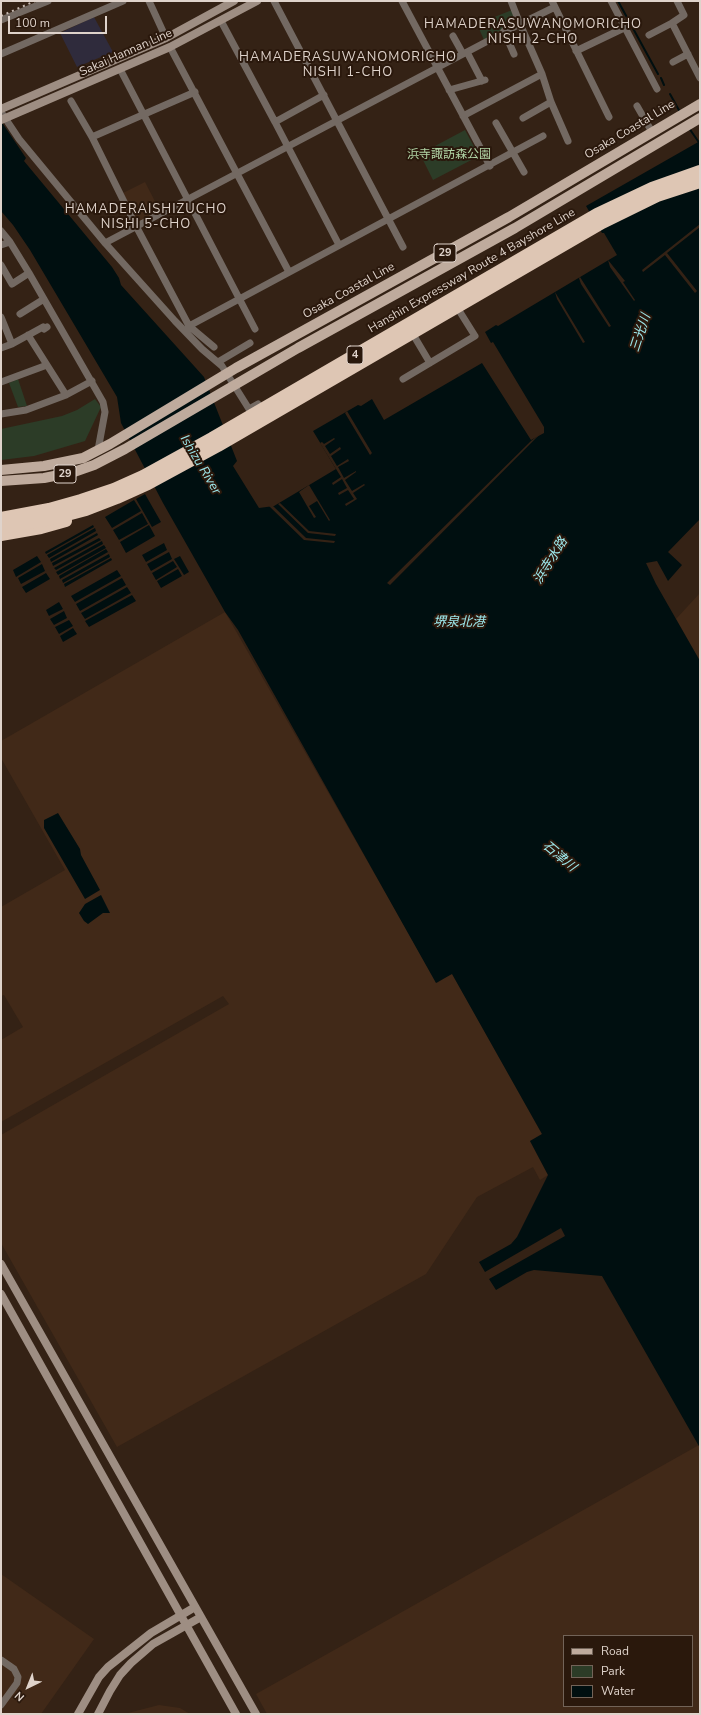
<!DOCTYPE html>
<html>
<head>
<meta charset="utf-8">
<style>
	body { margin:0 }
	#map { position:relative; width:701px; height:1715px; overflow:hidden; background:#342215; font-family:"Nunito Sans",sans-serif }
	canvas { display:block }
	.frame { position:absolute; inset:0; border:2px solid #dfd3cb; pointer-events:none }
	.legend { position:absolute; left:563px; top:1635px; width:130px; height:72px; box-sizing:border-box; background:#2a180c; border:1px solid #726358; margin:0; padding:5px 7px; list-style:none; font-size:12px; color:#dfd3cb }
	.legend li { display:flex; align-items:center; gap:8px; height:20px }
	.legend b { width:20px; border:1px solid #726358 }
	.north { position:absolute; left:8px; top:1667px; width:40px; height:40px; -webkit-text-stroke:3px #2a180c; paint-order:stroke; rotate:223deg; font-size:11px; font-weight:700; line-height:16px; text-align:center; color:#dfd3cb }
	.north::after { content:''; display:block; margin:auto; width:14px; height:18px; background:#dfd3cb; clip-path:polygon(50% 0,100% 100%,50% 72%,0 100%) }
	.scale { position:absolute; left:8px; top:16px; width:99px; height:18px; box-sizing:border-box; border:2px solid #dfd3cb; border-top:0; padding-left:5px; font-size:12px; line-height:14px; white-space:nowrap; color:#dfd3cb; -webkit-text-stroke:3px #2a180c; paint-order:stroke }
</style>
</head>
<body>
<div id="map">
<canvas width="701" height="1715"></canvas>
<div class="frame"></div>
<ul class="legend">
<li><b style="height:5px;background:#bfab9d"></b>Road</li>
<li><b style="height:11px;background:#2c3c27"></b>Park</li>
<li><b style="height:11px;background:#000f10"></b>Water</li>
</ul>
<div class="north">N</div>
<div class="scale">100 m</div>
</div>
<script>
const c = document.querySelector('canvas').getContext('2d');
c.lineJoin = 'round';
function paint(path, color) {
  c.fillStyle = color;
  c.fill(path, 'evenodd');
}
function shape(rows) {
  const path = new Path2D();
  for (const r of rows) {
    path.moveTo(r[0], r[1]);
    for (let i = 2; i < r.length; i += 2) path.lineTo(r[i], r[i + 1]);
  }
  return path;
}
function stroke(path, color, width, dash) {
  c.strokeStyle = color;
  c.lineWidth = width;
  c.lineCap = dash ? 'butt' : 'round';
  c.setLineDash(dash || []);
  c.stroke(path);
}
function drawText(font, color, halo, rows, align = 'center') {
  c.font = font + ' "Nunito Sans","Noto Sans JP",sans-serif';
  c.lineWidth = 4;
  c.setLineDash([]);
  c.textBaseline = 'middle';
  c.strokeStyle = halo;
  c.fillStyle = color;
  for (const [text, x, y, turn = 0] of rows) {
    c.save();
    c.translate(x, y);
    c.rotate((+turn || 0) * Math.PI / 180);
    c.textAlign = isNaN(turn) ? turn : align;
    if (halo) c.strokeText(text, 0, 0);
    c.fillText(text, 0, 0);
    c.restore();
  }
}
paint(shape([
	[94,17,113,52,77,67,60,33]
]), '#2f2b3c');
paint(shape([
	[145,182,160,211,139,222,137,221,123,193],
	[700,593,700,661,676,619],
	[225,612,437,983,452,973,542,1134,530,1141,548,1175,540,1180,533,1167,477,1197,426,1274,117,1447,1,1243,1,1135,229,1004,223,996,1,1122,1,1040,23,1027,4,995,1,996,1,907,65,870,1,758,1,741],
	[699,1445,700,1448,700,1714,267,1714,256,1694],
	[564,1636,692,1636,692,1706,564,1706],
	[1,1574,94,1639,41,1714,1,1714],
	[159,1705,180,1708,190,1714,124,1714]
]), '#412918');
paint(shape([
	[512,10,516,20,514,23,484,40,477,24],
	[465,130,479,156,433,180,420,154],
	[18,379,27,406,18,407,9,383],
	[95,399,101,407,85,441,34,456,1,460,1,429,62,416,77,410]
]), '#2c3c27');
paint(shape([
	[1,121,26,158,24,161,112,267,119,278,121,285,204,377,237,461,233,466,259,508,274,506,336,469,313,431,358,405,361,406,372,399,384,420,482,363,531,440,544,433,544,427,493,342,491,343,485,332,496,325,498,326,617,255,604,233,602,233,586,206,700,141,700,519,668,552,682,565,668,581,657,561,646,563,656,584,700,661,700,1448,602,1276,534,1270,527,1272,496,1290,489,1279,565,1236,561,1228,485,1272,479,1262,511,1244,517,1237,548,1175,530,1141,542,1134,452,974,436,983,238,630,225,612,163,503,121,423,117,397,30,250,13,225,1,211],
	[145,494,161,522,152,527,136,499],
	[134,500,141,511,112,528,105,517],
	[142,513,148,524,119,540,113,530],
	[93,525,94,527,46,554,45,552],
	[149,525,155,536,126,553,120,542],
	[95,528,96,531,49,558,47,555],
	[97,533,98,535,51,562,50,559],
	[99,538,101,540,53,566,52,563],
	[102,541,103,544,56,570,54,568],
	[164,543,167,550,146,562,142,555],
	[104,545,106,548,58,575,56,572],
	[106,549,108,552,60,579,59,576],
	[169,552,172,559,151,571,147,564],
	[109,554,110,557,63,583,62,580],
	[37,556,41,562,16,577,13,570],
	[180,556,189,572,184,575,174,559],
	[111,558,112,560,65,587,64,584],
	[173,561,177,567,156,580,152,573],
	[42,564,45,571,21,584,18,578],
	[178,569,182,576,161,588,157,581],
	[117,570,121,576,75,602,71,596],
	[46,573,50,579,26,593,22,587],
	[122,578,126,585,80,611,76,604],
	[127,587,131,593,85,619,81,613],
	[132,595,136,601,89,627,85,621],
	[59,602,63,609,49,616,46,610],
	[64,611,67,618,54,625,50,619],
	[69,620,73,626,59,634,55,627],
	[73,628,77,634,63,642,60,636],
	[58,813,80,849,81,855,100,890,85,899,44,828,44,820],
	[101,895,110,913,103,913,88,924,84,921,79,913,85,904]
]), '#000f10');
paint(shape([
	[700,224,700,227,667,253,697,291,695,293,665,255,643,272,642,270],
	[608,260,625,281,623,282,635,300,634,301,610,267],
	[580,277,611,326,609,327,581,284,579,278],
	[555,292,585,342,583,343,557,299],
	[347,411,372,453,370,455,345,413],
	[541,433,390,585,387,583,531,441],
	[334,438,335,439,325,446,330,454,340,447,341,449,331,456,337,466,348,459,349,461,338,467,344,478,356,471,356,472,345,480,352,491,364,484,365,485,353,493,357,499,346,506,345,504,354,499,348,490,339,495,338,493,347,488,342,479,333,485,332,483,341,477,320,443,322,442,324,444],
	[309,485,330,520,329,521,317,501,309,506,316,517,314,518,299,492],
	[280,503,309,531,336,534,335,536,308,533,278,504],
	[269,506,273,506,306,538,335,541,334,543,304,540]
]), '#342215');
stroke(shape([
	[618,1,658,74],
	[661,78,664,85],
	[670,94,680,112],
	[689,128,700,144]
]), '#000f10', 2);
stroke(shape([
	[149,1,166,38],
	[274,1,403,247],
	[402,1,490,166],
	[552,1,609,117],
	[611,1,657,89],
	[677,1,684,15,672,23,700,78],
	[555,7,520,24,542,74,551,102,568,141],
	[1,20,48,1],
	[221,21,275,122],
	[504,31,514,54],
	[649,35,672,23],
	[453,36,463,54],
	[170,47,289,272],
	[576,51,624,28],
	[467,52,482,81],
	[1,54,123,1],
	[673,62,688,54],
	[120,69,255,329],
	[449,90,485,80],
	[324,95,275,122,339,245],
	[71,101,92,137,136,226,189,326,214,347],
	[637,106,652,132],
	[1,112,19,139,105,243,175,321,202,349,222,366,249,409,258,404],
	[463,116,542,74],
	[523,118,551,102],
	[496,123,524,172],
	[92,137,195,92],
	[1,231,10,242,29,273,103,402,105,412,98,450],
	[105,243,520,24,511,1],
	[1,245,10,242],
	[1,265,12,284,29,273],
	[20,314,44,299],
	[1,317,12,344],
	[189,326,543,136],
	[411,331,430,363],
	[28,335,66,395],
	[1,348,12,344,43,327,44,329,47,327],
	[218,362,250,343],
	[403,379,475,336,455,304],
	[1,382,47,365],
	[1,414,26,410,66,395,92,381],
	[1,1660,14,1669,18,1677,17,1683,1,1705]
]), '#736962', 7);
stroke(shape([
	[1,109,166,38,234,1],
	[1,120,170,47,257,1],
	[1,1264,256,1714],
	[1,1294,236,1714],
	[78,1714,99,1677,108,1667,151,1633,195,1607],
	[98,1714,110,1691,120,1675,131,1663,153,1644,201,1617]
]), '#9e8e83', 8);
stroke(shape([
	[1,470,44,466,83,458,110,444,236,368,509,217,700,104],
	[1,481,44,478,74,472,94,465,125,449,298,348,515,228,700,118]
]), '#bfab9d', 10);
stroke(shape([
	[1,535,41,528,66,521]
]), '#dec6b4', 12);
stroke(shape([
	[1,16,35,1]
]), '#c8bbb3', 2, [2, 4]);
stroke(shape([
	[1,518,49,509,81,500,114,489,143,476,212,438,597,214,652,188,700,171],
	[1,528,52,519,86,510,117,498,148,484,218,446,602,223,657,196,700,182]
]), '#dec6b4', 12);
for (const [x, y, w] of [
	[445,253,22],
	[355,355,16],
	[65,474,22]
]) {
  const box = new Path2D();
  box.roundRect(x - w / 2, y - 9, w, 18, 3);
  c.fillStyle = '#2a180c';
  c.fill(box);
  stroke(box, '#dfd3cb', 1);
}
drawText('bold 11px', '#dfd3cb', null, [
	["29",445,253],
	["4",355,355],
	["29",65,474]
]);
drawText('12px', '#dfd3cb', '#2a180c', [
	["Sakai Hannan Line",126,53,-24],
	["Osaka Coastal Line",630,130,-31],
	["Hanshin Expressway Route 4 Bayshore Line",472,271,-30],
	["Osaka Coastal Line",349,291,-29]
]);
drawText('12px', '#b1d5a6', '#2a180c', [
	["浜寺諏訪森公園",449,155]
]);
c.letterSpacing = '1px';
drawText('13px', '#dfd3cb', '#2a180c', [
	["HAMADERASUWANOMORICHO",533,25],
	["NISHI 2-CHO",533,40],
	["HAMADERASUWANOMORICHO",348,58],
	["NISHI 1-CHO",348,73],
	["HAMADERAISHIZUCHO",146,210],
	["NISHI 5-CHO",146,225]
]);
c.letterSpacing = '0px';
drawText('italic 13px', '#9de8ec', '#2a180c', [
	["三光川",641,333,-72],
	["Ishizu River",200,465,59],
	["浜寺水路",551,561,-58],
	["堺泉北港",459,623],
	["石津川",559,857,40]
]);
</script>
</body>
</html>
